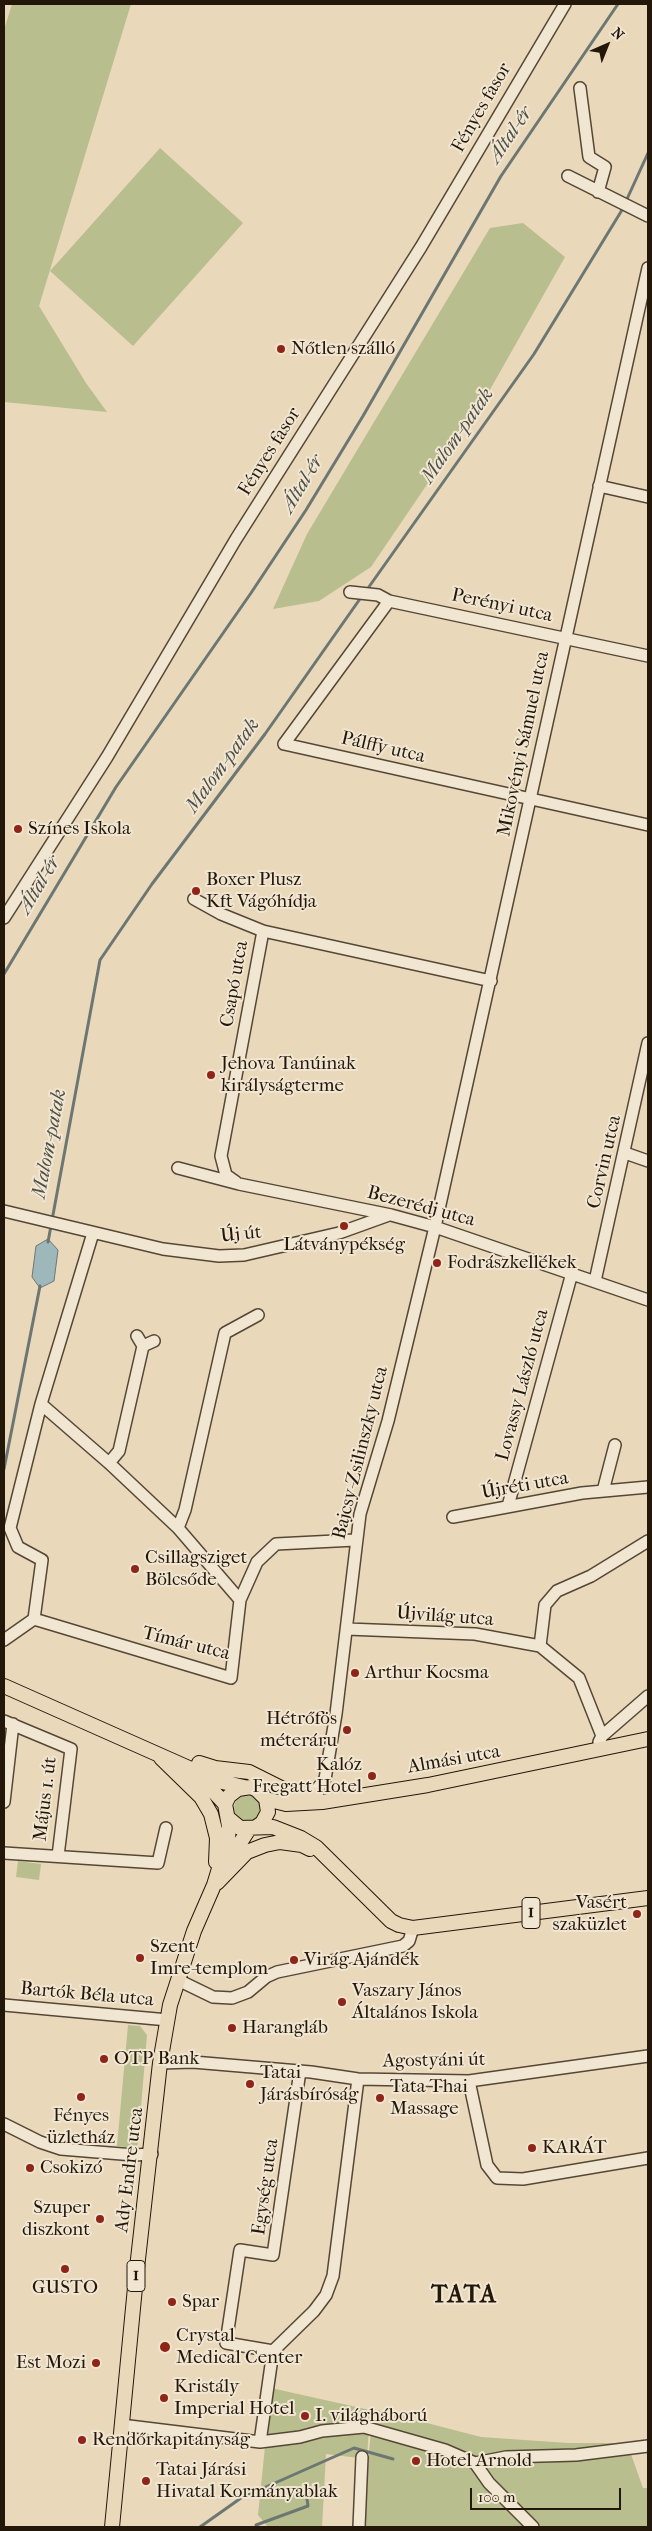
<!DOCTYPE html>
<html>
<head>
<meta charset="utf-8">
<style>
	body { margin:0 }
	#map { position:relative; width:652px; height:2531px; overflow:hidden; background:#ead8ba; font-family:"IM FELL French Canon",serif }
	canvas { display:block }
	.frame { position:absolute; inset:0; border:5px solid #23170a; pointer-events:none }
	.north { position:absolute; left:582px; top:20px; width:50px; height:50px; -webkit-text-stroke:4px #f1e6d2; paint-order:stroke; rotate:44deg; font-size:14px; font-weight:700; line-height:20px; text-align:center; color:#23170a }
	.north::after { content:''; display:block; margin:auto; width:18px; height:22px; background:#23170a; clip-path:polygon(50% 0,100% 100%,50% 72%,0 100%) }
	.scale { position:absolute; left:470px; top:2488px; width:151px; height:22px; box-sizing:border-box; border:2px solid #23170a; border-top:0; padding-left:6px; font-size:15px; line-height:18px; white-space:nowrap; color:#23170a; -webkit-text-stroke:4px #f1e6d2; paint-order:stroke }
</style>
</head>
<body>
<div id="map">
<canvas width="652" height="2531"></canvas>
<div class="frame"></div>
<div class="north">N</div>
<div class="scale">100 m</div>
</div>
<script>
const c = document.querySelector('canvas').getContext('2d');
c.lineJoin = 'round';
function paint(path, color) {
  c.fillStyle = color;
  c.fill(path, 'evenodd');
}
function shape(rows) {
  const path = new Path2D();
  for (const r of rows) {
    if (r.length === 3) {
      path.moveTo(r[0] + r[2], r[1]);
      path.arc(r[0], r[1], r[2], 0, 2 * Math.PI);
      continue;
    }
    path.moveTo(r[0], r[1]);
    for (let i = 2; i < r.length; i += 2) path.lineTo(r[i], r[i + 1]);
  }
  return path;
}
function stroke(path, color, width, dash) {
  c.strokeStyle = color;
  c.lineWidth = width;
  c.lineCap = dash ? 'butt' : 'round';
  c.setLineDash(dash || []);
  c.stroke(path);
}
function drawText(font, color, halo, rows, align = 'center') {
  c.font = font + ' "IM FELL French Canon",serif';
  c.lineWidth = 4;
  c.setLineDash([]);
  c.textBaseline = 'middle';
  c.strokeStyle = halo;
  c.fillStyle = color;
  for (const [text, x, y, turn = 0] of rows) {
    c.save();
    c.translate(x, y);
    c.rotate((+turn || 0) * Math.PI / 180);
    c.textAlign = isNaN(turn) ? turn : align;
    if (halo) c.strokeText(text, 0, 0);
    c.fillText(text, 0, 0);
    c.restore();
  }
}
paint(shape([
	[12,4,131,4,39,306,86,383,107,412,4,402,4,30],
	[160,148,243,223,133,346,50,271],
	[523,223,565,257,483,402,371,567,319,601,273,609,307,534,490,228],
	[247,1808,13],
	[18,1861,41,1864,39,1880,16,1877],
	[128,2025,140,2026,147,2035,138,2144,135,2148,117,2146],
	[271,2388,370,2410,367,2459,326,2454,322,2527,268,2527,258,2515],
	[373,2409,481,2437,568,2443,627,2443,643,2488,648,2488,648,2527,362,2527]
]), '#b9be8e');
const water = shape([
	[48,1239,58,1250,54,1281,40,1288,32,1277,36,1246,48,1239]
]);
paint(water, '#9db7bb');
stroke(water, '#6c7774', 1);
stroke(shape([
	[366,591,534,354,622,210,648,153],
	[4,974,116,787,251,593,306,510,363,416,501,176,618,4],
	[48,1242,100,960,152,884,265,734,362,596],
	[4,1469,40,1286],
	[256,2525,308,2506,306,2492],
	[200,2527,241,2498,354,2448,393,2459]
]), '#6c7774', 3);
const minor = shape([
	[580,88,589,157,605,167,598,192],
	[568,176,648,216],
	[599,486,648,497],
	[350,592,378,595,389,601,648,656],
	[389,601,284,744,648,825],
	[194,899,221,914,263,931,491,981],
	[4,918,107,757,236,539,421,247,565,4],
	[625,1153,648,1161],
	[178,1168,239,1184,391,1215,435,1227,648,1300],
	[236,1182,226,1175,221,1156,263,931],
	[4,1211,163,1249,219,1256,244,1255,339,1233,389,1215],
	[595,1281,648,1043],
	[137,1336,143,1346,154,1341],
	[41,1404,109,1463,178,1528,240,1600],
	[109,1463,119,1451,143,1346],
	[603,1491,615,1445],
	[508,1506,572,1273],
	[453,1517,582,1493,648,1487],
	[178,1528,185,1510,225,1333,258,1315],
	[34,1619,231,1678,240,1600,257,1562,276,1544,355,1540],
	[347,1629,475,1634,540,1646,579,1678,602,1736],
	[4,1640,34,1619,42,1560,18,1547,10,1528,41,1404,93,1233],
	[540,1646,545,1605,557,1591,591,1576,648,1541],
	[4,1721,71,1749,58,1856],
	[599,1742,602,1736,648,1696],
	[305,1795,317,1789,325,1779,336,1714,360,1514,388,1421,435,1227,648,268],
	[4,1802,13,1724],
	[4,1853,158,1863,166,1828],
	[178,1980,213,1997,232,1998,248,1992,266,1977,277,1972,403,1946,409,1941,413,1928],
	[4,2005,168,2020],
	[160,2063,193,2062,311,2072,358,2079,469,2081,648,2056],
	[469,2081,487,2165,497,2178,523,2179,648,2158],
	[4,2124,40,2142,61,2149,134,2155,152,2154],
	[273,2351,226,2343,240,2250,273,2255,300,2071],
	[121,2425,260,2442,300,2437,322,2431,364,2427,445,2450,475,2463],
	[260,2442,273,2351,314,2311,326,2295,333,2276,358,2079],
	[475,2463,506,2457,576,2455,648,2446],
	[475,2463,489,2483,533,2527],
	[359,2527,362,2457]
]);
const major = shape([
	[4,1686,218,1781,244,1787],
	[161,1758,201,1797,211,1814,217,1838,216,1862],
	[199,1763,215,1768,249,1772,285,1790,316,1795],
	[185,1773,212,1790,225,1804],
	[266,1799,286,1804,322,1802,428,1785,648,1739],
	[228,1818,240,1828,273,1827,301,1838,316,1847,391,1921,399,1925,413,1928,648,1898],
	[226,1865,249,1829],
	[217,1883,247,1852,265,1845,280,1842,302,1845,310,1849],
	[112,2527,136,2277,160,2063,170,2005,194,1931,214,1885,228,1839,229,1826,225,1804,229,1796,238,1789,251,1787,257,1790,266,1799,268,1812,262,1823,256,1827]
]);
stroke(minor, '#554736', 14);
stroke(major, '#23170a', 16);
stroke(minor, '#f1e6d2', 11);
stroke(major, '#ead8ba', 14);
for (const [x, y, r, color] of [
	[281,349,5,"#8f2418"],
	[18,829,5,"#8f2418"],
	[196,891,5,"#8f2418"],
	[211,1075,5,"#8f2418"],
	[344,1226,5,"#8f2418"],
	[437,1263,5,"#8f2418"],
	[135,1569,5,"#8f2418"],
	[355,1673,5,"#8f2418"],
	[347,1730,5,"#8f2418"],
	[372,1776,5,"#8f2418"],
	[637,1914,5,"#8f2418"],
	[140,1958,5,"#8f2418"],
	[294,1960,5,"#8f2418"],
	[342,2002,5,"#8f2418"],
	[232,2028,5,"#8f2418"],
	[104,2059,5,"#8f2418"],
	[250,2084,5,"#8f2418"],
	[81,2097,5,"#8f2418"],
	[380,2098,5,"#8f2418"],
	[532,2148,5,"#8f2418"],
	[30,2168,5,"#8f2418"],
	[100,2219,5,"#8f2418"],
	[65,2269,5,"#8f2418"],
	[172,2302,5,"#8f2418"],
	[165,2347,6,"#8f2418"],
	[96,2363,5,"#8f2418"],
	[164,2398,5,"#8f2418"],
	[305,2416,5,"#8f2418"],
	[82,2440,5,"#8f2418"],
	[416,2461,5,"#8f2418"],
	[146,2481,5,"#8f2418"]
]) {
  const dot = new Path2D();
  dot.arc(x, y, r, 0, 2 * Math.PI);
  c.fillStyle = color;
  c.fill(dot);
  stroke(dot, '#f1e6d2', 2);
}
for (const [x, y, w] of [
	[531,1913,18],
	[136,2276,18]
]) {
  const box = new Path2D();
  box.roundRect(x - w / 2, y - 15.5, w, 31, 4);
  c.fillStyle = '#f1e6d2';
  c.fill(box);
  stroke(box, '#23170a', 1);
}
drawText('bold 18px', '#23170a', null, [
	["1",531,1913],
	["1",136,2276]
]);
drawText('19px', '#23170a', '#f1e6d2', [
	["Fényes fasor",482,108,-60],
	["Fényes fasor",270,452,-58],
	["Perényi utca",502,606,12],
	["Mikovényi Sámuel utca",524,744,-78],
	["Pálffy utca",383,748,13],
	["Csapó utca",235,984,-80],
	["Corvin utca",605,1162,-77],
	["Bezerédj utca",421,1207,15],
	["Új út",241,1235,-6],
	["Lovassy László utca",523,1385,-75],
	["Bajcsy-Zsilinszky utca",361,1453,-76],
	["Újréti utca",525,1486,-10],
	["Újvilág utca",445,1617,4],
	["Tímár utca",186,1644,14],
	["Almási utca",454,1760,-10],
	["Május 1. út",46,1799,-83],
	["Bartók Béla utca",87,1995,5],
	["Agostyáni út",434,2061,-1],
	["Ady Endre utca",130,2170,-83],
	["Egység utca",266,2187,-82]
]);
drawText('19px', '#23170a', '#f1e6d2', [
	["Nőtlen szálló",291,349],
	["Színes Iskola",28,829],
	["Boxer Plusz",206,880],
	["Kft Vágóhídja",206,902],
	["Jehova Tanúinak",221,1064],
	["királyságterme",221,1086],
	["Látványpékség",344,1245,"center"],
	["Fodrászkellékek",447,1263],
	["Csillagsziget",145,1558],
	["Bölcsőde",145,1580],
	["Arthur Kocsma",365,1673],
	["Hétrőfös",337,1719,"right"],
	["méteráru",337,1741,"right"],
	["Kalóz",362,1765,"right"],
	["Fregatt Hotel",362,1787,"right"],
	["Vasért",627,1903,"right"],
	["szaküzlet",627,1925,"right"],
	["Szent",150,1947],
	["Imre-templom",150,1969],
	["Virág Ajándék",304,1960],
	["Vaszary János",352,1991],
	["Általános Iskola",352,2013],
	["Harangláb",242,2028],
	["OTP Bank",114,2059],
	["Tatai",260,2073],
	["Járásbíróság",260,2095],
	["Tata Thai",390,2087],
	["Massage",390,2109],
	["Fényes",81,2116,"center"],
	["üzletház",81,2138,"center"],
	["KARÁT",542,2148],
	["Csokizó",40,2168],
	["Szuper",90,2208,"right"],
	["diszkont",90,2230,"right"],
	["GUSTO",65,2288,"center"],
	["Spar",182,2302],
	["Crystal",176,2336],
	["Medical Center",176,2358],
	["Est Mozi",86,2363,"right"],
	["Kristály",174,2387],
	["Imperial Hotel",174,2409],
	["I. világháború",315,2416],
	["Rendőrkapitányság",92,2440],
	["Hotel Arnold",426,2461],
	["Tatai Járási",156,2470],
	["Hivatal Kormányablak",156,2492]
], 'left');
drawText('italic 20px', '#4e4f48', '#f1e6d2', [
	["Által-ér",511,135,-56],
	["Malom-patak",458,436,-55],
	["Által-ér",303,484,-59],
	["Malom-patak",223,766,-54],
	["Által-ér",40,885,-59],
	["Malom-patak",50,1144,-79]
]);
c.letterSpacing = '1px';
drawText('bold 24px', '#23170a', '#f1e6d2', [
	["TATA",464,2296]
]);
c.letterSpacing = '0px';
</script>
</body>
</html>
